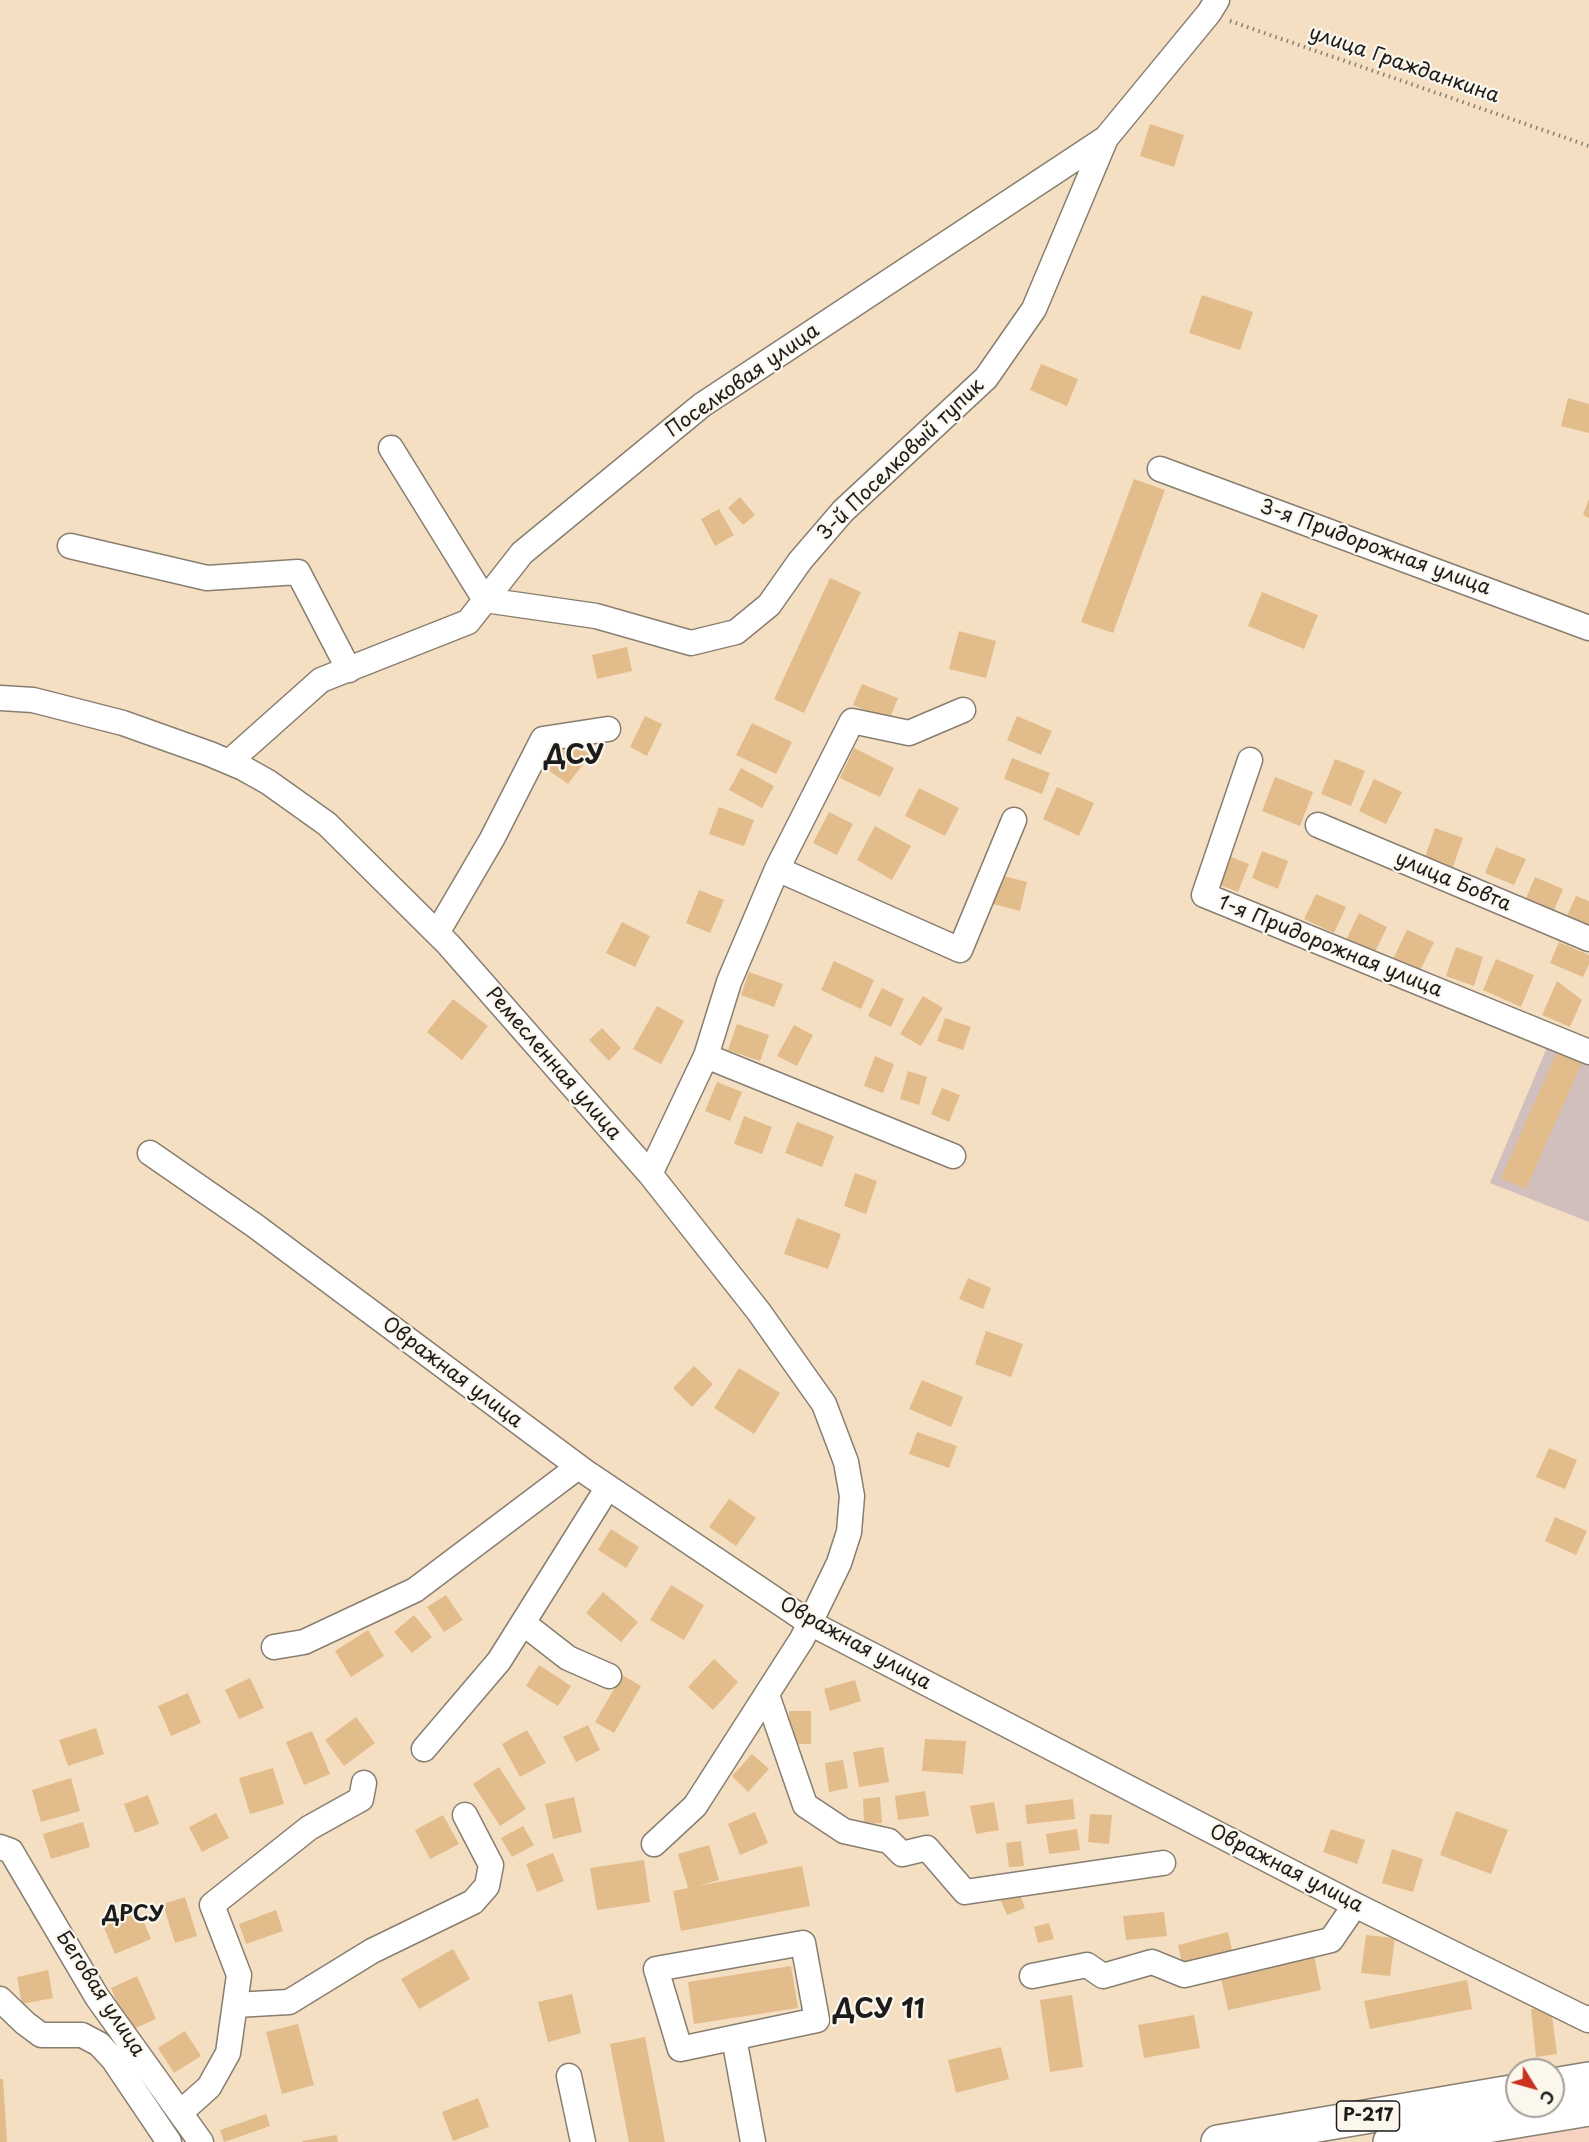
<!DOCTYPE html>
<html>
<head>
<meta charset="utf-8">
<style>
	body { margin:0 }
	#map { position:relative; width:1589px; height:2142px; overflow:hidden; background:#f4dfc3; font-family:"Playpen Sans",sans-serif }
	canvas { display:block }
	.north { position:absolute; left:1505px; top:2058px; width:60px; height:60px; box-sizing:border-box; background:#fbf7ec; border:2px solid #a29f99; border-radius:50%; rotate:127deg; font-size:16px; font-weight:700; line-height:24px; text-align:center; color:#1c1c1c }
	.north::after { content:''; display:block; margin:auto; width:21px; height:27px; background:#c8321e; clip-path:polygon(50% 0,100% 100%,50% 72%,0 100%) }
</style>
</head>
<body>
<div id="map">
<canvas width="1589" height="2142"></canvas>
<div class="north">С</div>
</div>
<script>
const c = document.querySelector('canvas').getContext('2d');
c.lineJoin = 'round';
function paint(path, color) {
  c.fillStyle = color;
  c.fill(path, 'evenodd');
}
function shape(rows) {
  const path = new Path2D();
  for (const r of rows) {
    path.moveTo(r[0], r[1]);
    for (let i = 2; i < r.length; i += 2) path.lineTo(r[i], r[i + 1]);
  }
  return path;
}
function stroke(path, color, width, dash) {
  c.strokeStyle = color;
  c.lineWidth = width;
  c.lineCap = dash ? 'butt' : 'round';
  c.setLineDash(dash || []);
  c.stroke(path);
}
function drawText(font, color, halo, rows, align = 'center') {
  c.font = font + ' "Playpen Sans",sans-serif';
  c.lineWidth = 4.5;
  c.setLineDash([]);
  c.textBaseline = 'middle';
  c.strokeStyle = halo;
  c.fillStyle = color;
  for (const [text, x, y, turn = 0] of rows) {
    c.save();
    c.translate(x, y);
    c.rotate((+turn || 0) * Math.PI / 180);
    c.textAlign = isNaN(turn) ? turn : align;
    if (halo) c.strokeText(text, 0, 0);
    c.fillText(text, 0, 0);
    c.restore();
  }
}
paint(shape([
	[1589,2128,1589,2142,1499,2142]
]), '#f5d2c2');
paint(shape([
	[1548,1045,1589,1061,1589,1222,1490,1183]
]), '#d1bfbd');
paint(shape([
	[1150,124,1184,135,1174,167,1140,156],
	[1202,295,1253,312,1240,350,1189,333],
	[1041,364,1078,379,1067,406,1030,390],
	[1568,398,1589,404,1589,433,1561,426],
	[1134,479,1165,490,1113,633,1081,622],
	[740,497,755,515,743,525,728,508],
	[1589,499,1589,518,1583,515],
	[719,509,734,535,715,546,701,519],
	[830,578,861,592,804,713,774,699],
	[1262,592,1318,615,1304,649,1248,626],
	[959,631,996,641,986,678,949,669],
	[627,647,632,671,597,679,592,655],
	[862,684,898,698,889,720,853,705],
	[645,716,662,724,647,756,630,747],
	[1017,716,1052,731,1041,755,1007,740],
	[752,723,792,742,776,774,736,755],
	[570,740,590,755,568,784,548,770],
	[854,748,894,768,880,797,840,778],
	[1012,758,1050,773,1042,794,1004,779],
	[1335,759,1365,771,1351,806,1321,794],
	[741,768,774,786,762,808,729,790],
	[1275,777,1313,792,1300,826,1262,811],
	[1374,779,1402,792,1386,824,1359,811],
	[1057,787,1094,803,1079,836,1043,819],
	[919,788,959,808,945,836,905,816],
	[719,807,754,820,744,846,709,834],
	[829,812,853,824,837,855,813,843],
	[875,826,911,846,892,880,857,860],
	[1435,828,1463,838,1453,867,1425,857],
	[1496,847,1526,859,1514,885,1485,873],
	[1262,851,1288,861,1278,889,1252,878],
	[1226,855,1249,864,1238,892,1215,883],
	[996,874,1027,882,1020,911,989,903],
	[1535,877,1563,889,1552,915,1524,903],
	[699,890,724,900,710,933,686,923],
	[1316,894,1346,907,1334,933,1304,919],
	[1576,896,1589,901,1589,926,1567,916],
	[1359,913,1387,927,1374,954,1346,940],
	[622,922,650,936,635,967,606,953],
	[1407,930,1434,942,1420,971,1393,959],
	[1559,942,1589,955,1589,964,1583,977,1550,963],
	[1456,947,1483,957,1474,986,1446,976],
	[1496,959,1534,975,1521,1007,1483,990],
	[834,961,874,980,861,1009,821,990],
	[749,972,783,984,774,1007,741,995],
	[1557,981,1582,1000,1570,1027,1542,1015],
	[882,988,904,999,891,1027,868,1016],
	[923,996,943,1008,921,1046,900,1034],
	[453,999,488,1026,462,1060,427,1032],
	[657,1006,684,1021,661,1064,633,1049],
	[945,1018,971,1027,963,1050,937,1041],
	[737,1024,769,1035,760,1061,728,1050],
	[794,1025,813,1035,797,1066,777,1056],
	[602,1028,621,1048,609,1061,589,1040],
	[1557,1052,1582,1063,1526,1189,1501,1178],
	[875,1056,894,1064,883,1093,864,1086],
	[908,1071,927,1077,919,1105,900,1099],
	[717,1082,742,1092,730,1121,705,1111],
	[942,1088,960,1095,949,1122,931,1114],
	[744,1116,772,1127,762,1154,734,1144],
	[797,1122,834,1136,822,1167,785,1153],
	[855,1173,877,1181,866,1214,844,1206],
	[797,1218,841,1234,828,1269,784,1254],
	[968,1278,991,1288,983,1309,959,1299],
	[986,1331,1023,1344,1011,1377,975,1364],
	[694,1366,713,1384,692,1407,673,1388],
	[739,1368,780,1393,754,1434,714,1408],
	[922,1380,963,1397,951,1427,909,1409],
	[917,1432,957,1446,949,1468,909,1454],
	[1549,1448,1577,1460,1565,1489,1536,1477],
	[729,1499,756,1518,736,1546,709,1527],
	[1555,1517,1587,1531,1576,1555,1545,1541],
	[611,1529,639,1547,626,1568,598,1550],
	[671,1585,704,1605,684,1640,650,1620],
	[603,1592,638,1622,621,1642,586,1613],
	[446,1595,463,1620,444,1632,427,1607],
	[414,1615,432,1637,412,1653,394,1632],
	[368,1630,384,1656,351,1677,335,1651],
	[714,1659,738,1682,713,1710,688,1687],
	[539,1665,571,1686,558,1706,526,1686],
	[622,1675,641,1686,614,1733,595,1722],
	[250,1678,264,1708,239,1719,225,1690],
	[855,1680,861,1701,830,1711,824,1689],
	[188,1693,201,1723,171,1736,158,1706],
	[789,1711,811,1711,811,1744,790,1744],
	[356,1717,375,1743,344,1766,325,1740],
	[588,1725,600,1750,576,1762,563,1737],
	[96,1728,104,1754,68,1766,59,1740],
	[527,1730,546,1763,520,1777,502,1744],
	[312,1731,330,1774,304,1785,286,1742],
	[925,1739,966,1741,963,1774,922,1771],
	[883,1747,889,1782,859,1787,853,1752],
	[752,1754,769,1769,748,1792,732,1776],
	[843,1760,848,1788,829,1792,825,1763],
	[499,1767,526,1809,500,1826,473,1784],
	[273,1768,284,1804,250,1814,239,1778],
	[71,1778,80,1811,41,1822,32,1790],
	[925,1791,929,1816,898,1820,895,1796],
	[148,1795,159,1824,135,1833,124,1804],
	[574,1797,582,1832,553,1839,545,1804],
	[880,1797,882,1823,864,1824,863,1799],
	[1073,1799,1075,1819,1027,1824,1025,1805],
	[994,1802,999,1830,976,1834,970,1806],
	[1456,1811,1508,1830,1491,1874,1440,1855],
	[755,1812,768,1843,740,1855,728,1824],
	[216,1813,229,1838,202,1852,189,1827],
	[1090,1814,1112,1815,1109,1844,1088,1842],
	[443,1815,459,1844,430,1859,415,1830],
	[83,1822,90,1847,51,1859,43,1834],
	[523,1826,534,1845,512,1857,501,1838],
	[1077,1829,1080,1850,1049,1854,1046,1834],
	[1331,1829,1365,1840,1357,1864,1323,1852],
	[1021,1841,1024,1866,1009,1867,1006,1843],
	[709,1845,719,1880,698,1886,802,1866,810,1906,681,1931,673,1891,688,1888,678,1854],
	[1392,1849,1423,1859,1413,1892,1382,1883],
	[553,1853,564,1881,537,1892,526,1864],
	[644,1860,650,1902,597,1910,590,1868],
	[1017,1887,1025,1908,1007,1915,998,1894],
	[185,1897,197,1936,175,1943,163,1904],
	[138,1908,151,1939,115,1954,102,1923],
	[276,1910,283,1931,246,1944,239,1924],
	[1164,1912,1167,1936,1126,1940,1123,1916],
	[1049,1923,1054,1939,1038,1943,1034,1927],
	[1228,1932,1233,1954,1183,1967,1178,1945],
	[1366,1935,1395,1938,1390,1976,1361,1973],
	[453,1949,470,1979,419,2009,401,1979],
	[1313,1950,1321,1990,1228,2010,1219,1969],
	[791,1966,798,2008,694,2024,688,1982],
	[48,1970,53,1998,22,2004,17,1977],
	[137,1976,156,2019,129,2031,111,1988],
	[1467,1980,1472,2009,1370,2029,1364,2001],
	[572,1994,581,2033,548,2042,538,2002],
	[1072,1995,1083,2067,1050,2072,1040,2000],
	[1551,2007,1557,2054,1536,2057,1531,2009],
	[1194,2015,1200,2048,1144,2058,1138,2025],
	[298,2024,314,2085,282,2094,266,2032],
	[185,2031,201,2056,174,2073,158,2048],
	[645,2037,665,2142,629,2142,610,2044],
	[1001,2047,1009,2079,956,2093,948,2060],
	[0,2079,3,2079,7,2142,0,2142],
	[478,2098,489,2127,453,2141,442,2112],
	[266,2114,270,2126,224,2142,220,2130],
	[337,2135,338,2142,302,2142,302,2141]
]), '#e3bc8c');
const minor = shape([
	[391,448,485,600,596,616,691,643,736,632,769,605,800,561,843,511,986,378,1034,309,1106,138],
	[1160,469,1589,628],
	[70,546,207,578,298,572,349,670],
	[0,698,33,700,123,723,210,754,243,768,268,782,327,824,448,944,650,1174,759,1312,824,1404,846,1462,852,1496,849,1532,839,1563,802,1639,695,1806,654,1844],
	[1250,760,1204,895,1589,1052],
	[229,762,321,680,468,622,522,553,702,405,1106,138,1209,13,1217,0],
	[1318,825,1589,939],
	[777,869,852,721,909,733,963,710],
	[437,933,492,839,543,739,608,729],
	[706,1056,729,982,777,869,960,950,1014,820],
	[150,1153,254,1225,587,1473,810,1623,1355,1905,1588,2020,1589,2018],
	[650,1174,706,1056,953,1156],
	[523,1623,568,1658,609,1676],
	[274,1647,304,1642,415,1590,578,1467],
	[767,1695,805,1805,844,1831,889,1841,902,1854,927,1848,965,1892,1163,1863],
	[424,1749,499,1661,608,1487],
	[0,1847,11,1851,97,1997,201,2142],
	[803,1943,817,2020,680,2049,656,1969,803,1943],
	[1032,1976,1087,1965,1103,1976,1152,1962,1184,1975,1331,1940,1355,1905],
	[0,1999,25,2023,41,2035,82,2035,99,2044,113,2059,169,2142],
	[235,2005,289,2002,372,1951,473,1902,487,1886,491,1865,465,1815],
	[734,2038,753,2142],
	[569,2076,583,2142],
	[181,2112,209,2087,228,2053,239,1975,212,1905,309,1828,361,1799,364,1783]
]);
const highway = shape([
	[1553,2085,1589,2079],
	[1218,2142,1517,2091],
	[1390,2142,1589,2109]
]);
stroke(minor, '#887e70', 27);
stroke(highway, '#887e70', 36);
stroke(shape([
	[1230,21,1589,146]
]), '#887e70', 4, [1.5, 4.5]);
stroke(minor, '#fff', 24);
stroke(highway, '#fff', 33);
for (const [x, y, w] of [
	[1368,2116,63]
]) {
  const box = new Path2D();
  box.roundRect(x - w / 2, y - 15, w, 30, 4.5);
  c.fillStyle = '#fbf7ec';
  c.fill(box);
  stroke(box, '#1c1c1c', 1.5);
}
drawText('bold 18px', '#1c1c1c', null, [
	["Р-217",1368,2116]
]);
drawText('20px', '#1c1c1c', '#fbf7ec', [
	["улица Гражданкина",1404,65,19],
	["Поселковая улица",743,381,-35],
	["3-й Поселковый тупик",901,460,-44],
	["3-я Придорожная улица",1375,548,20],
	["улица Бовта",1453,882,23],
	["1-я Придорожная улица",1330,947,22],
	["Ремесленная улица",553,1064,49],
	["Овражная улица",452,1373,37],
	["Овражная улица",855,1644,29],
	["Овражная улица",1286,1869,27],
	["Беговая улица",100,1994,57]
]);
drawText('bold 21px', '#1c1c1c', '#fbf7ec', [
	["ДРСУ",133,1915]
]);
drawText('bold 26px', '#1c1c1c', '#fbf7ec', [
	["ДСУ",574,757],
	["ДСУ 11",879,2011]
]);
</script>
</body>
</html>
